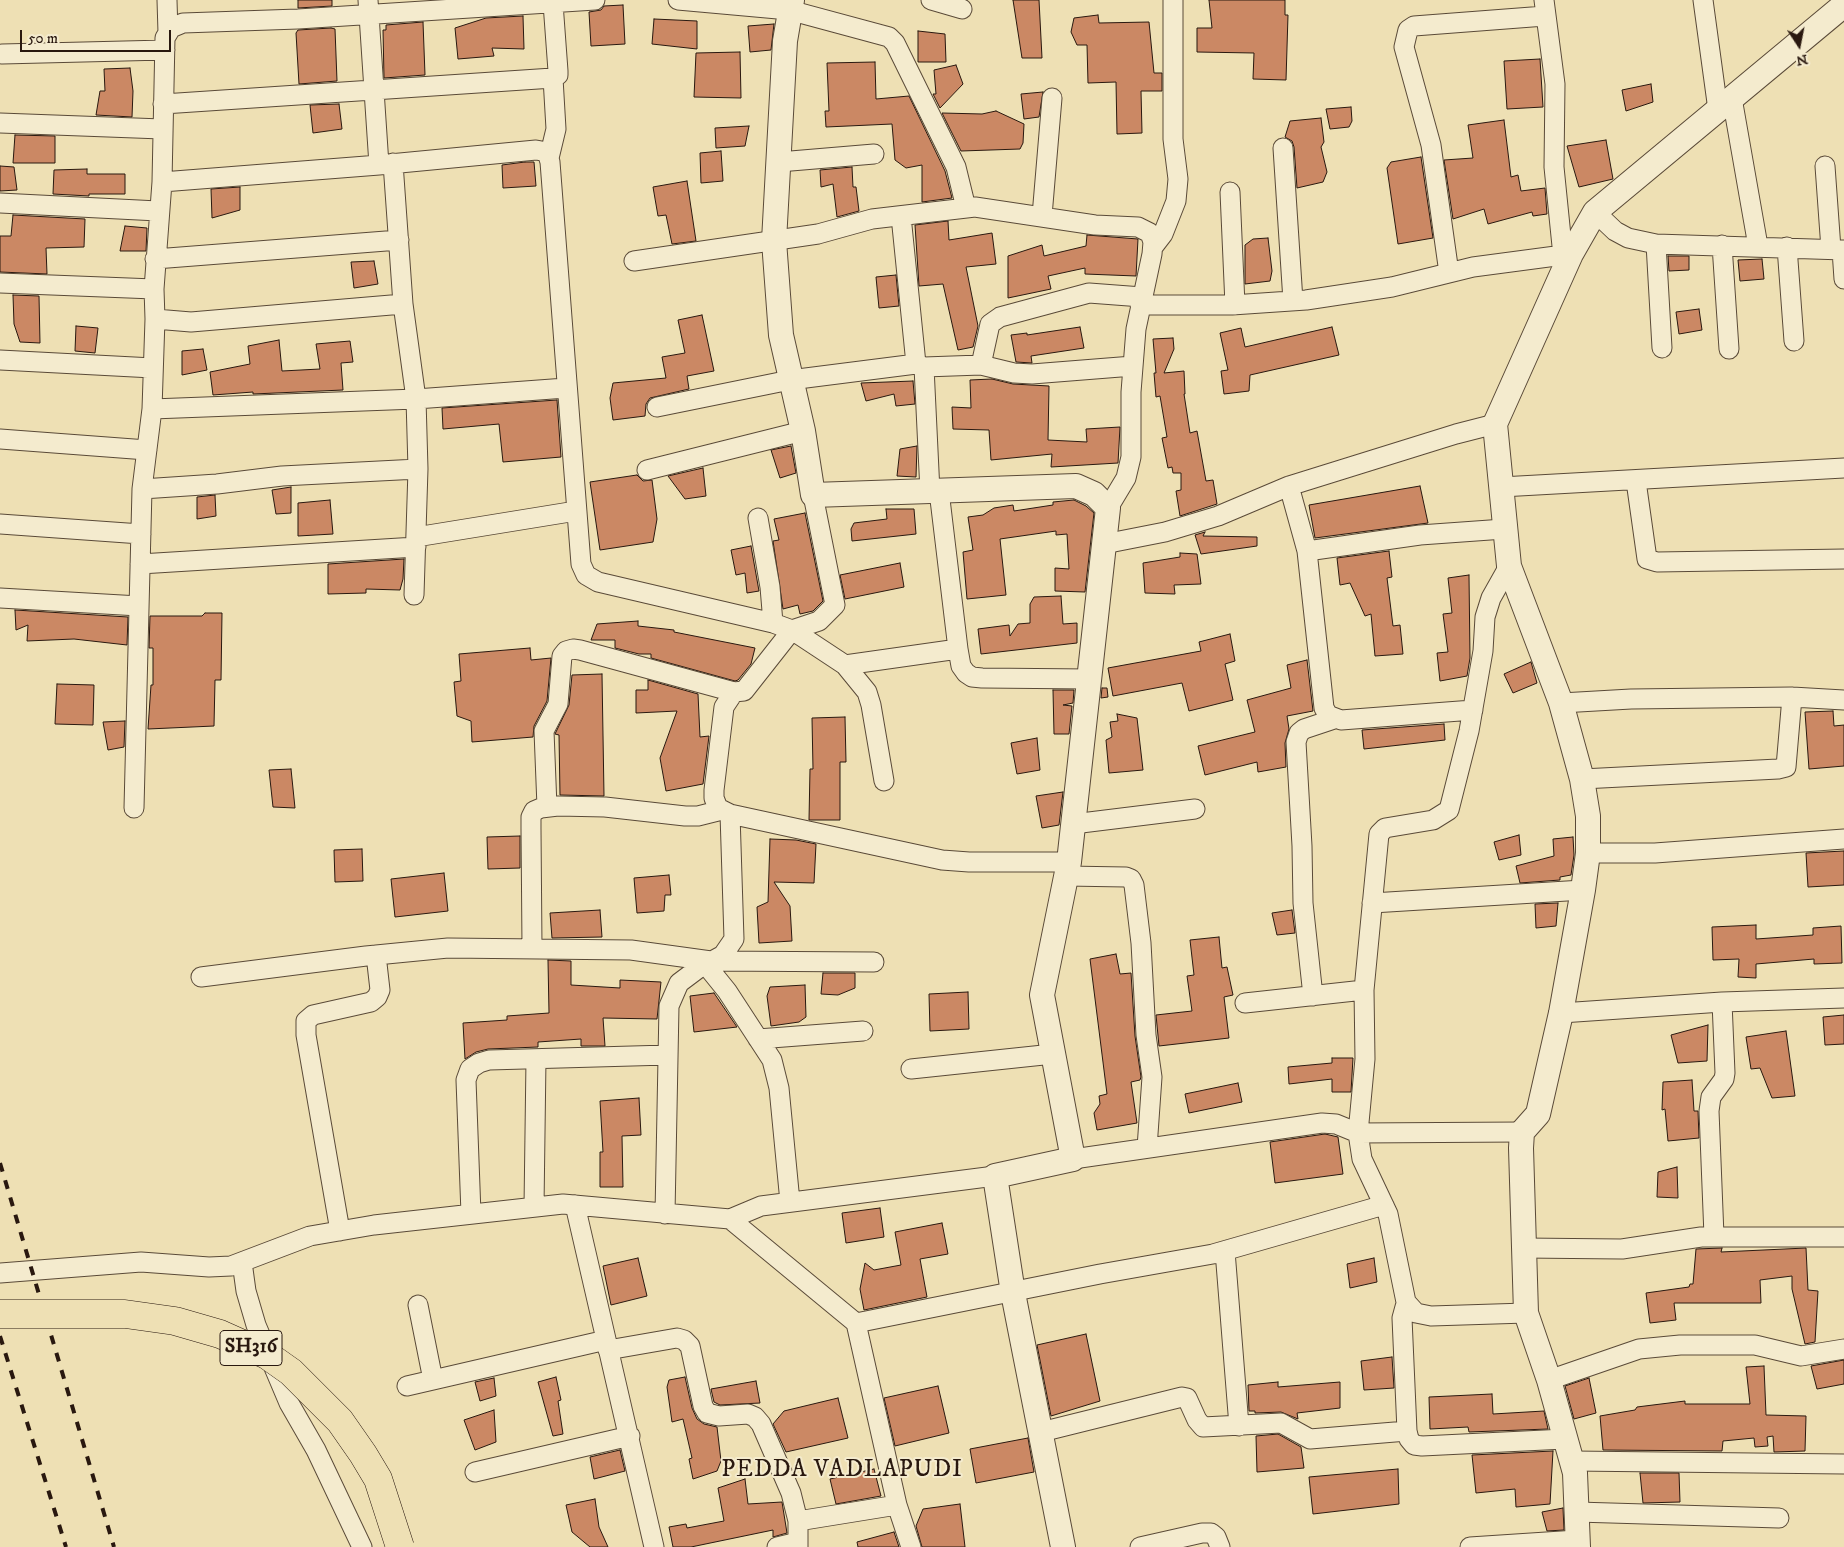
<!DOCTYPE html>
<html>
<head>
<meta charset="utf-8">
<style>
	body { margin:0 }
	#map { position:relative; width:1844px; height:1547px; overflow:hidden; background:#eee0b4; font-family:"IM FELL DW Pica",serif }
	canvas { display:block }
	.north { position:absolute; left:1774px; top:20px; width:50px; height:50px; -webkit-text-stroke:4px #f4ebce; paint-order:stroke; rotate:169deg; font-size:14px; font-weight:700; line-height:20px; text-align:center; color:#29180f }
	.north::after { content:''; display:block; margin:auto; width:18px; height:22px; background:#29180f; clip-path:polygon(50% 0,100% 100%,50% 72%,0 100%) }
	.scale { position:absolute; left:20px; top:30px; width:151px; height:22px; box-sizing:border-box; border:2px solid #29180f; border-top:0; padding-left:6px; font-size:15px; line-height:18px; white-space:nowrap; color:#29180f; -webkit-text-stroke:4px #f4ebce; paint-order:stroke }
</style>
</head>
<body>
<div id="map">
<canvas width="1844" height="1547"></canvas>
<div class="north">N</div>
<div class="scale">50 m</div>
</div>
<script>
const c = document.querySelector('canvas').getContext('2d');
c.lineJoin = 'round';
function paint(path, color) {
  c.fillStyle = color;
  c.fill(path, 'evenodd');
}
function shape(rows) {
  const path = new Path2D();
  for (const r of rows) {
    path.moveTo(r[0], r[1]);
    for (let i = 2; i < r.length; i += 2) path.lineTo(r[i], r[i + 1]);
  }
  return path;
}
function stroke(path, color, width, dash) {
  c.strokeStyle = color;
  c.lineWidth = width;
  c.lineCap = dash ? 'butt' : 'round';
  c.setLineDash(dash || []);
  c.stroke(path);
}
function drawText(font, color, halo, rows, align = 'center') {
  c.font = font + ' "IM FELL DW Pica",serif';
  c.lineWidth = 4;
  c.setLineDash([]);
  c.textBaseline = 'middle';
  c.strokeStyle = halo;
  c.fillStyle = color;
  for (const [text, x, y, turn = 0] of rows) {
    c.save();
    c.translate(x, y);
    c.rotate((+turn || 0) * Math.PI / 180);
    c.textAlign = isNaN(turn) ? turn : align;
    if (halo) c.strokeText(text, 0, 0);
    c.fillText(text, 0, 0);
    c.restore();
  }
}
const building = shape([
	[298,0,332,0,332,6,298,8,298,0],
	[1013,0,1039,0,1042,58,1022,58,1013,0],
	[1209,0,1285,0,1285,15,1288,15,1286,80,1253,79,1254,53,1197,52,1197,28,1212,28,1209,0],
	[623,5,625,44,591,46,589,12,601,10,604,6,623,5],
	[1098,15,1099,23,1149,22,1154,73,1162,73,1162,91,1141,91,1142,133,1117,134,1116,82,1088,83,1087,45,1077,45,1071,32,1074,18,1098,15],
	[523,16,524,49,492,48,494,56,458,59,455,28,486,18,523,16],
	[654,19,697,21,697,49,652,44,654,19],
	[423,22,425,75,384,78,383,30,386,30,386,25,423,22],
	[774,24,771,50,750,52,748,26,774,24],
	[331,28,335,29,337,81,299,84,296,33,298,30,331,28],
	[918,31,945,34,946,62,918,62,918,31],
	[740,52,741,98,694,97,696,53,740,52],
	[1540,59,1543,107,1507,109,1504,61,1540,59],
	[875,62,876,99,909,96,945,171,952,198,922,202,922,165,906,168,895,160,892,124,826,127,825,111,829,111,827,63,875,62],
	[956,65,963,84,940,108,933,94,936,94,934,70,956,65],
	[130,68,133,91,132,117,96,115,100,91,105,91,104,69,130,68],
	[1651,84,1653,102,1626,111,1622,90,1651,84],
	[1043,92,1039,117,1024,119,1021,94,1043,92],
	[339,104,342,129,313,133,310,105,339,104],
	[1351,107,1352,121,1349,127,1330,129,1326,109,1351,107],
	[996,111,1024,124,1023,143,1020,149,961,151,942,113,982,114,996,111],
	[1321,118,1324,142,1321,147,1327,172,1323,182,1297,188,1294,147,1292,141,1285,137,1290,121,1321,118],
	[1504,120,1511,177,1518,175,1521,191,1545,188,1547,214,1533,216,1532,212,1488,224,1484,209,1453,219,1444,160,1473,158,1468,125,1504,120],
	[749,126,745,146,716,148,715,128,749,126],
	[15,135,55,136,55,163,13,163,15,135],
	[1606,140,1613,179,1579,187,1567,146,1606,140],
	[721,151,723,181,701,183,700,153,721,151],
	[1421,157,1433,238,1398,244,1387,168,1391,162,1421,157],
	[525,162,534,162,536,186,503,188,502,165,525,162],
	[0,166,14,167,17,190,0,191,0,166],
	[852,167,853,187,856,187,859,211,837,217,833,184,821,187,820,170,852,167],
	[87,169,87,174,125,174,125,194,89,194,89,196,53,194,54,170,87,169],
	[687,181,696,241,672,244,666,215,658,216,653,187,687,181],
	[240,187,240,210,212,218,211,189,240,187],
	[13,215,85,219,84,247,46,248,47,274,0,272,0,236,11,236,13,215],
	[948,221,949,240,992,233,996,264,966,267,978,326,973,347,958,350,943,284,919,286,915,225,948,221],
	[125,226,147,228,146,251,120,251,125,226],
	[1087,235,1138,239,1136,276,1085,274,1085,268,1048,276,1051,289,1008,298,1008,256,1042,245,1044,256,1086,246,1087,235],
	[1268,238,1272,271,1270,281,1245,284,1245,245,1253,239,1268,238],
	[1668,256,1689,256,1689,270,1669,271,1668,256],
	[1762,259,1764,279,1740,281,1738,260,1762,259],
	[374,261,378,284,354,288,351,262,374,261],
	[896,275,899,306,879,308,876,277,896,275],
	[13,295,39,296,40,343,20,342,14,324,13,295],
	[1699,309,1702,330,1679,334,1676,312,1699,309],
	[702,315,714,371,687,376,689,389,650,398,646,404,645,416,613,420,610,398,613,383,666,378,662,357,685,353,678,320,702,315],
	[76,326,98,328,95,353,75,351,76,326],
	[1080,327,1084,348,1031,356,1032,363,1016,362,1011,335,1027,333,1027,335,1080,327],
	[1332,327,1339,355,1250,375,1249,391,1224,394,1221,371,1228,370,1220,333,1241,328,1245,347,1332,327],
	[1173,338,1174,349,1164,373,1184,371,1185,394,1184,394,1190,433,1197,431,1206,481,1213,480,1217,504,1180,516,1176,491,1181,490,1181,473,1173,473,1172,467,1168,468,1162,438,1167,437,1160,396,1156,397,1154,373,1156,373,1153,339,1173,338],
	[279,340,282,371,320,369,316,344,350,341,353,362,341,363,343,390,253,394,253,392,213,395,210,372,250,364,248,346,279,340],
	[203,349,207,370,182,375,182,351,203,349],
	[992,379,1013,384,1049,386,1048,440,1087,442,1086,429,1120,427,1118,463,1051,467,1052,454,991,460,989,430,953,429,952,407,971,408,970,380,992,379],
	[913,381,915,404,896,406,894,394,866,401,861,383,913,381],
	[557,400,561,457,503,462,499,424,443,429,442,408,557,400],
	[791,446,796,473,780,478,771,450,791,446],
	[917,446,916,477,897,476,900,449,917,446],
	[703,468,706,496,685,499,668,476,703,468],
	[637,475,643,481,652,480,657,519,653,542,600,550,590,482,637,475],
	[1420,486,1428,523,1315,538,1309,505,1420,486],
	[291,487,291,513,276,514,272,490,291,487],
	[215,495,216,516,197,519,197,497,215,495],
	[330,500,333,534,298,536,298,503,330,500],
	[1074,500,1086,506,1094,513,1085,592,1055,591,1055,568,1069,569,1067,534,1056,535,1056,531,1000,539,1006,595,967,599,963,552,973,550,968,517,983,515,994,508,1013,505,1014,511,1053,505,1053,502,1074,500],
	[886,509,914,509,916,534,852,541,851,529,854,523,887,519,886,509],
	[805,513,823,601,813,611,800,614,798,605,783,609,773,541,779,540,774,519,805,513],
	[1205,532,1203,536,1257,537,1257,546,1201,554,1195,535,1205,532],
	[751,546,759,591,747,593,745,573,736,575,731,550,751,546],
	[1389,551,1392,577,1387,578,1393,626,1400,625,1403,654,1375,656,1371,614,1365,616,1350,583,1340,585,1337,558,1389,551],
	[1180,553,1197,554,1201,584,1174,585,1175,594,1145,593,1143,563,1180,557,1180,553],
	[404,559,403,579,400,590,366,589,366,593,328,594,328,564,404,559],
	[900,563,904,587,845,599,840,575,900,563],
	[1469,575,1470,658,1467,676,1440,681,1437,653,1448,652,1443,614,1452,613,1448,578,1469,575],
	[1061,596,1063,624,1077,623,1077,643,981,654,978,629,1009,625,1010,636,1018,624,1030,623,1030,604,1034,597,1061,596],
	[15,610,128,617,127,645,74,639,27,641,28,625,16,630,15,610],
	[205,613,222,613,221,680,215,680,214,726,148,729,151,685,153,685,153,648,149,648,150,616,202,616,205,613],
	[638,621,638,626,674,630,674,632,755,648,751,664,738,680,735,681,651,658,651,654,639,654,615,648,615,640,591,640,597,624,638,621],
	[1230,634,1235,661,1225,664,1233,700,1189,711,1182,683,1113,696,1108,668,1201,651,1199,642,1230,634],
	[530,648,531,660,551,658,547,701,534,726,533,737,472,742,471,721,457,716,454,682,461,681,459,654,530,648],
	[1307,660,1313,711,1287,716,1289,729,1285,743,1286,767,1258,772,1257,762,1205,775,1198,746,1255,732,1247,700,1291,688,1287,665,1307,660],
	[1531,662,1537,683,1513,693,1504,674,1531,662],
	[602,674,604,796,560,795,559,735,555,734,569,705,572,675,602,674],
	[648,680,698,694,700,737,709,736,703,784,666,791,660,758,677,711,636,713,636,690,648,690,648,680],
	[57,684,94,685,93,725,55,724,57,684],
	[1102,688,1107,688,1108,697,1101,698,1102,688],
	[1053,690,1074,690,1073,703,1063,705,1072,706,1069,734,1054,734,1053,690],
	[1833,711,1834,726,1844,725,1844,766,1809,769,1805,712,1833,711],
	[1117,714,1137,718,1143,770,1109,773,1106,740,1112,737,1110,722,1118,721,1117,714],
	[845,717,846,762,840,762,840,820,809,820,810,769,813,769,812,718,845,717],
	[125,721,124,747,108,750,103,722,125,721],
	[1444,724,1445,740,1364,749,1362,730,1444,724],
	[1037,738,1040,770,1017,774,1011,743,1037,738],
	[291,769,295,808,273,807,269,770,291,769],
	[1063,792,1059,825,1042,828,1036,796,1063,792],
	[1519,835,1521,855,1499,860,1494,842,1519,835],
	[520,836,520,868,488,869,487,837,520,836],
	[1573,837,1574,855,1571,875,1560,877,1560,880,1520,883,1516,866,1554,856,1553,839,1573,837],
	[770,839,796,840,816,844,814,883,774,882,790,906,792,941,759,943,757,907,768,902,770,839],
	[362,849,363,881,335,882,334,850,362,849],
	[1844,851,1844,885,1808,887,1806,853,1844,851],
	[444,873,448,911,395,917,391,879,444,873],
	[669,875,671,895,665,895,664,911,637,913,634,878,669,875],
	[1558,903,1556,926,1536,928,1535,904,1558,903],
	[600,910,602,937,552,938,550,913,600,910],
	[1292,910,1295,933,1277,935,1272,913,1292,910],
	[1756,925,1756,939,1813,935,1813,928,1841,926,1842,963,1814,964,1814,959,1756,964,1756,978,1738,977,1739,959,1713,960,1712,927,1756,925],
	[1219,937,1222,968,1227,967,1233,995,1224,997,1229,1038,1159,1046,1156,1015,1192,1011,1187,976,1194,975,1190,940,1219,937],
	[1116,954,1120,974,1131,973,1135,1036,1141,1077,1140,1080,1131,1082,1137,1123,1097,1130,1094,1113,1100,1104,1099,1096,1107,1094,1090,959,1116,954],
	[548,960,571,961,571,985,620,988,620,980,661,982,657,1019,603,1018,605,1046,581,1046,581,1039,538,1042,538,1047,488,1049,476,1052,465,1059,463,1023,507,1020,507,1016,549,1013,548,960],
	[823,973,855,973,855,988,838,995,821,994,823,973],
	[805,985,806,1017,799,1022,771,1026,767,996,770,987,805,985],
	[968,992,969,1029,930,1031,929,994,968,992],
	[714,993,737,1027,694,1032,690,996,714,993],
	[1844,1015,1844,1044,1825,1045,1823,1017,1844,1015],
	[1708,1025,1707,1061,1678,1063,1671,1035,1708,1025],
	[1786,1031,1795,1096,1772,1098,1760,1068,1751,1069,1746,1037,1786,1031],
	[1332,1058,1353,1058,1351,1092,1332,1092,1332,1079,1289,1084,1288,1067,1332,1063,1332,1058],
	[1692,1080,1694,1111,1698,1111,1699,1138,1668,1141,1665,1109,1662,1110,1663,1082,1692,1080],
	[1238,1083,1242,1102,1189,1113,1185,1094,1238,1083],
	[639,1098,641,1135,622,1136,623,1187,600,1187,600,1152,603,1152,600,1101,639,1098],
	[1325,1134,1338,1137,1343,1174,1275,1183,1270,1142,1325,1134],
	[1677,1167,1678,1198,1657,1197,1658,1172,1677,1167],
	[880,1208,884,1237,846,1243,842,1213,880,1208],
	[942,1223,948,1254,920,1259,927,1297,864,1310,860,1289,865,1263,874,1270,901,1265,895,1232,942,1223],
	[1722,1248,1721,1252,1806,1248,1808,1290,1818,1291,1815,1342,1805,1344,1792,1289,1792,1276,1760,1280,1761,1303,1674,1303,1676,1320,1650,1323,1646,1293,1689,1287,1690,1284,1693,1284,1696,1249,1722,1248],
	[638,1258,647,1296,611,1305,603,1266,638,1258],
	[1374,1258,1377,1282,1350,1288,1347,1264,1374,1258],
	[1086,1334,1100,1401,1051,1416,1037,1345,1086,1334],
	[1392,1357,1394,1388,1364,1390,1361,1361,1392,1357],
	[1844,1360,1844,1384,1817,1389,1811,1366,1844,1360],
	[1764,1366,1766,1415,1806,1416,1805,1451,1774,1452,1773,1436,1767,1437,1768,1446,1755,1447,1754,1438,1723,1441,1722,1451,1603,1450,1600,1416,1635,1410,1637,1407,1685,1401,1685,1404,1750,1404,1746,1367,1764,1366],
	[556,1377,561,1400,558,1401,563,1434,553,1436,538,1382,556,1377],
	[685,1377,692,1408,697,1419,704,1424,717,1427,721,1461,717,1471,693,1479,689,1459,692,1458,683,1419,672,1422,667,1387,669,1380,685,1377],
	[494,1378,496,1396,480,1401,475,1382,494,1378],
	[1589,1378,1596,1413,1574,1419,1565,1386,1589,1378],
	[756,1381,760,1403,720,1405,714,1402,711,1389,756,1381],
	[1278,1382,1278,1387,1340,1382,1340,1408,1297,1413,1298,1419,1281,1412,1255,1413,1255,1411,1249,1411,1248,1385,1278,1382],
	[938,1386,949,1433,895,1446,884,1398,938,1386],
	[1492,1394,1493,1414,1544,1411,1548,1429,1469,1432,1468,1427,1430,1429,1429,1397,1492,1394],
	[838,1398,848,1438,786,1452,773,1424,784,1411,838,1398],
	[494,1410,496,1442,475,1450,464,1420,494,1410],
	[1278,1434,1301,1447,1304,1468,1257,1472,1256,1436,1278,1434],
	[1028,1438,1034,1472,976,1483,970,1449,1028,1438],
	[620,1450,625,1471,594,1479,590,1457,620,1450],
	[1553,1451,1550,1504,1516,1507,1515,1489,1476,1493,1472,1455,1553,1451],
	[874,1469,881,1496,836,1504,830,1479,874,1469],
	[1398,1469,1399,1504,1313,1514,1309,1477,1398,1469],
	[1640,1473,1679,1473,1680,1502,1643,1503,1640,1473],
	[745,1479,748,1504,782,1502,787,1533,773,1537,773,1530,691,1547,673,1547,669,1527,686,1524,687,1528,724,1521,718,1488,745,1479],
	[595,1499,599,1527,608,1547,590,1547,572,1532,566,1505,595,1499],
	[960,1504,965,1547,922,1547,916,1526,923,1509,960,1504],
	[1563,1508,1564,1530,1547,1531,1542,1512,1563,1508],
	[894,1532,899,1547,858,1547,857,1542,894,1532]
]);
paint(building, '#cb8864');
stroke(building, '#29180f', 1);
const minor = shape([
	[167,0,168,33],
	[368,0,379,165],
	[678,0,789,10,889,37,895,43,956,167,966,208],
	[931,0,962,9],
	[1544,0,1555,84,1554,167,1563,256],
	[1703,0,1718,110],
	[2,54,165,50],
	[1732,98,1758,246],
	[163,104,553,78,558,75,558,71,553,3],
	[0,123,162,129],
	[1283,148,1293,301],
	[549,158,556,129,553,78],
	[779,162,874,154],
	[393,163,403,304,416,399,418,469,414,595],
	[1825,166,1831,249],
	[162,182,379,165,536,150,547,152,550,162,581,564,586,575,598,582,773,623,792,630,845,665,867,692,871,705,884,781],
	[1230,192,1235,305],
	[0,203,158,211],
	[1595,212,1615,231,1628,238,1656,244,1844,250],
	[901,216,916,364],
	[1042,216,1052,98],
	[1656,244,1662,348],
	[1722,245,1729,349],
	[1153,247,1163,234,1176,201,1178,179,1173,139,1173,0],
	[1787,247,1794,341],
	[1842,250,1844,279],
	[155,259,399,240],
	[634,261,818,234,872,219,975,207,1095,225,1138,227,1150,233,1153,242,1152,254,1136,329,1131,392,1131,457,1126,478,1108,508],
	[1449,273,1431,145,1404,47,1408,30,1414,26,1545,16],
	[0,283,154,289],
	[1140,305,1232,305,1306,300,1392,287,1473,267,1571,254],
	[155,319,191,322,403,304],
	[0,360,153,368],
	[981,365,990,324,1000,317,1089,293,1142,297],
	[924,367,930,492],
	[657,407,790,380,916,364,924,367,981,365,1014,373,1032,374,1133,366],
	[152,409,416,399,566,388],
	[0,439,147,450],
	[647,470,803,431],
	[1636,481,1647,559,1657,562,1844,559],
	[1289,486,1307,551,1324,708,1328,715,1341,720,1473,710],
	[1501,487,1844,468],
	[142,489,217,484,282,476,418,469],
	[939,491,958,649,961,666,966,673,972,677,982,678,1089,679],
	[813,495,835,605,819,621,792,630,744,691,734,692,724,707,714,790,714,798,718,808,730,814,942,860,969,862,1069,862],
	[758,518,770,587,773,623],
	[0,524,141,534],
	[416,537,576,511],
	[1104,544,1165,532,1218,516,1289,486,1456,434,1495,424],
	[1307,551,1420,535,1504,529],
	[140,564,416,547],
	[1509,566,1491,598,1485,617,1483,651,1469,731,1449,810,1433,820,1385,828,1379,834,1364,990,1365,1059,1358,1133,1522,1132],
	[0,598,139,606],
	[845,665,958,649],
	[1561,703,1631,699,1792,697,1844,700],
	[1582,779,1778,769,1786,767,1792,697],
	[547,807,544,731,558,704,562,656,566,651,573,649,580,650,734,692],
	[134,808,142,489,152,409,155,319,154,289,162,182,165,38,171,28,183,23,298,19,595,0],
	[1073,824,1195,809],
	[1588,853,1655,853,1844,839],
	[1066,876,1126,877,1131,879,1134,885,1141,943,1146,1035,1152,1077,1147,1148],
	[1372,903,1583,890],
	[532,947,531,829,531,817,534,811,541,808,558,806,605,807,685,816,698,816,722,810],
	[706,965,727,991,772,1060,779,1088,790,1202],
	[201,977,366,956,448,948,631,950,711,961,874,962],
	[1313,996,1303,903,1302,846,1296,742,1299,733,1304,729,1334,719],
	[1245,1003,1364,990],
	[1561,1013,1722,1002,1844,998],
	[758,1039,863,1031],
	[911,1069,1053,1054],
	[1073,1159,1322,1123,1336,1124,1358,1133,1362,1159,1388,1214,1406,1302,1416,1313,1431,1316,1526,1313],
	[575,1205,654,1547],
	[534,1207,536,1059],
	[471,1214,466,1080,470,1069,479,1063,489,1060,668,1055],
	[665,1214,669,1006,679,983,699,968,723,955,734,939,730,814],
	[730,1219,761,1206,995,1176],
	[340,1231,306,1035,306,1021,313,1015,371,1002,377,997,380,990,376,955],
	[1714,1236,1709,1111,1711,1097,1724,1079,1725,1073,1722,1002],
	[1523,1248,1622,1249,1701,1237,1844,1237],
	[1225,1251,1239,1426],
	[242,1262,246,1291,256,1325,289,1403,316,1450,362,1547],
	[0,1273,141,1262,209,1267,231,1266,310,1236,374,1225,563,1204,730,1219,856,1323,897,1505,911,1547],
	[418,1305,433,1380],
	[1416,1313,1405,1307,1402,1318,1407,1431,1409,1439,1414,1445,1422,1446,1565,1439],
	[856,1323,1100,1274,1213,1254,1384,1205],
	[608,1350,677,1338,684,1340,690,1346,703,1406,707,1413,719,1416,748,1414,755,1417,761,1424,791,1493,798,1521,798,1547],
	[1549,1380,1639,1349,1680,1345,1755,1345,1801,1356,1844,1349],
	[407,1386,606,1340],
	[1041,1432,1182,1397,1187,1398,1197,1420,1203,1427,1281,1423,1310,1439,1407,1431],
	[1572,1461,1844,1464],
	[475,1472,630,1436],
	[1577,1512,1779,1518],
	[798,1521,897,1505],
	[777,1547,798,1542],
	[1140,1547,1202,1533,1211,1533,1216,1537,1220,1547],
	[1470,1547,1577,1540]
]);
const tertiary = shape([
	[792,0,785,41,774,241,781,335,803,431,813,495,1076,486,1094,494,1108,508,1069,862,1042,995,1073,1159,995,1176,1013,1293,1063,1547],
	[1578,1547,1575,1473,1549,1380,1526,1313,1521,1148,1522,1132,1538,1114,1561,1013,1583,890,1588,853,1588,816,1582,779,1561,703,1509,566,1495,424,1571,254,1595,212,1844,5]
]);
stroke(minor, '#5a4a38', 21);
stroke(tertiary, '#5a4a38', 26);
stroke(minor, '#f4ebce', 19);
stroke(tertiary, '#f4ebce', 24);
stroke(shape([
	[0,1163,114,1547],
	[0,1336,66,1547]
]), '#29180f', 4, [9, 9]);
const primaryBridge = shape([
	[0,1314,125,1314,175,1321,220,1334,267,1355,291,1372,340,1421,363,1454,378,1479,400,1547]
]);
stroke(primaryBridge, '#29180f', 29, []);
stroke(primaryBridge, '#eee0b4', 28);
for (const [x, y, w] of [
	[251,1348,62]
]) {
  const box = new Path2D();
  box.roundRect(x - w / 2, y - 17.5, w, 35, 4);
  c.fillStyle = '#f4ebce';
  c.fill(box);
  stroke(box, '#29180f', 1);
}
drawText('bold 20px', '#29180f', null, [
	["SH316",251,1348]
]);
c.letterSpacing = '1px';
drawText('24px', '#29180f', '#f4ebce', [
	["PEDDA VADLAPUDI",842,1471]
]);
c.letterSpacing = '0px';
</script>
</body>
</html>
